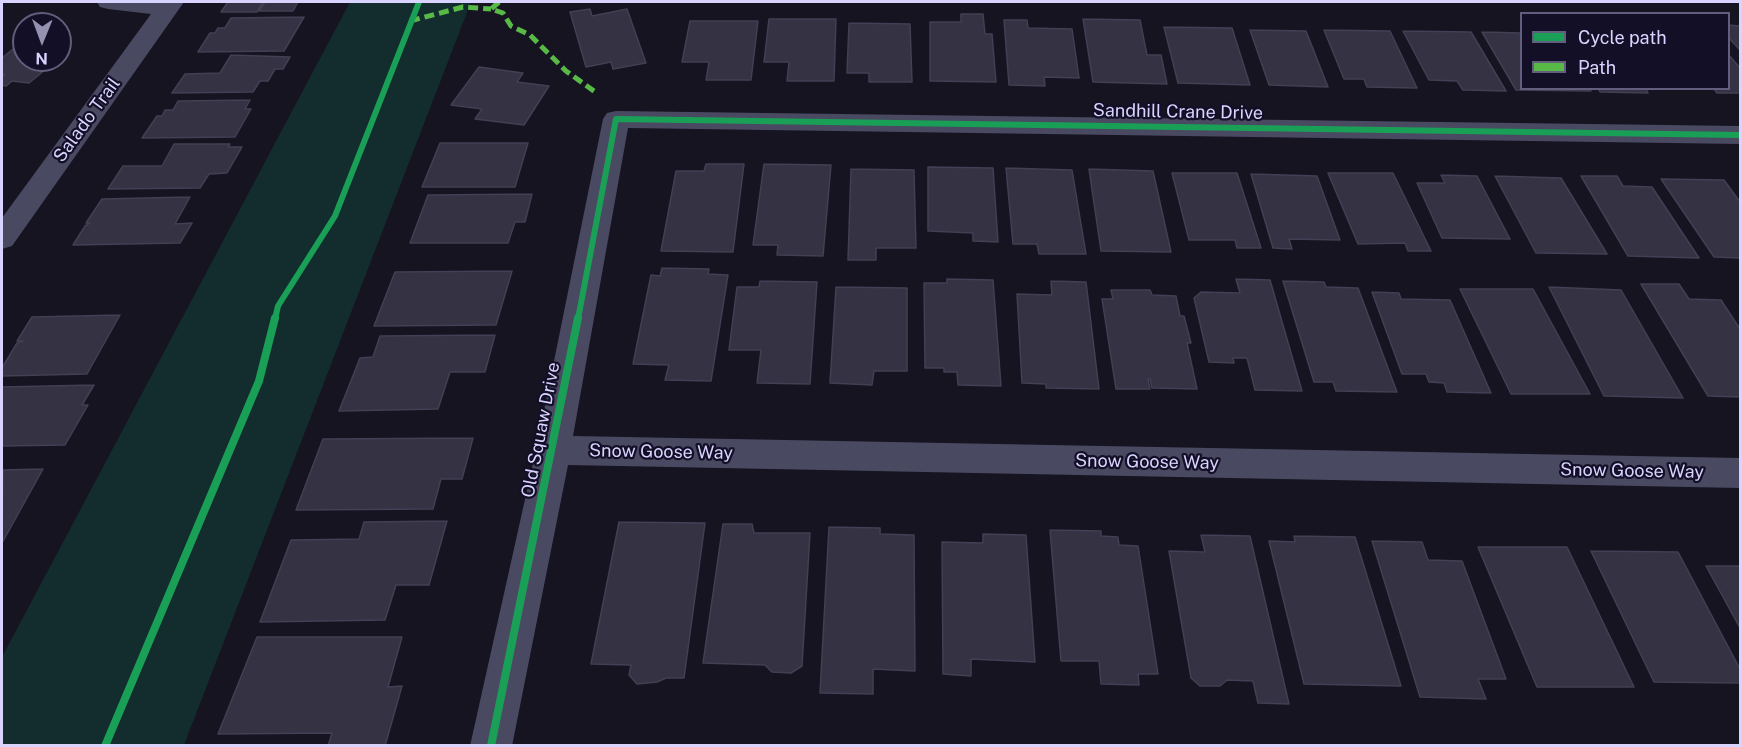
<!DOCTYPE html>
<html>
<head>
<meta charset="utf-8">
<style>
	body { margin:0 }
	#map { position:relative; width:1742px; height:747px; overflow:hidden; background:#161421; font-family:"Public Sans",sans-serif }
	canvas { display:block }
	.frame { position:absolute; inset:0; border:3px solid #d9d4ff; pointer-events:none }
	.legend { position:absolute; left:1520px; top:12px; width:210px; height:78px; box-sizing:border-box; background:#130f26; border:2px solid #625e7d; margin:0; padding:8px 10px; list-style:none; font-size:18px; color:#d9d4ff }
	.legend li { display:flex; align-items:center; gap:12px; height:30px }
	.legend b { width:30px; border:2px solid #625e7d }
	.north { position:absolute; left:12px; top:12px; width:60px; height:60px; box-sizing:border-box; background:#130f26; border:2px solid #625e7d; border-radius:50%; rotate:181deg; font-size:16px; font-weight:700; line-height:24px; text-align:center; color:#d9d4ff }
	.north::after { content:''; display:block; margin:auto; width:21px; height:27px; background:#9591b1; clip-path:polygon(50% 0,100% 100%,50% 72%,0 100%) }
</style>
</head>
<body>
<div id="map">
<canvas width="1742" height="747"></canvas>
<div class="frame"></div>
<ul class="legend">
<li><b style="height:8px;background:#1a9f57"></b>Cycle path</li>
<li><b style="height:8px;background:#58b947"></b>Path</li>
</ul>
<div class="north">N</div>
</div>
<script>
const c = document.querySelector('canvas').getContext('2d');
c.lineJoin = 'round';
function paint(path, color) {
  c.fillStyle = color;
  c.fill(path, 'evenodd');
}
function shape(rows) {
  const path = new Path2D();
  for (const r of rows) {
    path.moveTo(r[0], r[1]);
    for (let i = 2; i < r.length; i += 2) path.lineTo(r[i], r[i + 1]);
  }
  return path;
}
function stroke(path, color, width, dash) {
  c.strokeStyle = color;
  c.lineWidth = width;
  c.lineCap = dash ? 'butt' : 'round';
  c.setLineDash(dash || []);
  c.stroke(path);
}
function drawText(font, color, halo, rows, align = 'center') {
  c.font = font + ' "Public Sans",sans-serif';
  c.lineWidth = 4.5;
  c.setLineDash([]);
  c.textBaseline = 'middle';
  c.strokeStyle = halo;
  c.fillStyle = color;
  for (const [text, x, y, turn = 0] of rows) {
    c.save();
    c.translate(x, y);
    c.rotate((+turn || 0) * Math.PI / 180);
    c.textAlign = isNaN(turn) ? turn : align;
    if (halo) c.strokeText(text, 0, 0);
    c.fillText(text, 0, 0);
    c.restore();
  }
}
paint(shape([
	[350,2,471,2,184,745,2,745,2,657]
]), '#132c2d');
const building = shape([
	[228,2,263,2,257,12,221,12,228,2],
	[265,2,298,2,293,11,259,11,265,2],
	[590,9,592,16,627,9,646,63,613,69,611,62,586,67,570,12,590,9],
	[961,14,983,14,985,34,992,34,996,82,930,81,930,22,961,22,961,14],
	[304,17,284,51,198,52,210,33,215,33,218,28,225,28,231,18,304,17],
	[769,19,836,19,834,81,787,81,789,62,764,62,769,19],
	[1083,19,1140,20,1147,55,1161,55,1167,84,1093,82,1083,19],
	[1004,20,1027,20,1028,28,1072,29,1079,78,1044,77,1045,86,1009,85,1004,20],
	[690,21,758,21,751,80,706,80,709,62,682,62,690,21],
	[849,23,910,24,912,82,869,82,869,73,847,73,849,23],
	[1728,25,1740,26,1740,50,1728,37,1728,25],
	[1164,27,1232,28,1250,85,1178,83,1164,27],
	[1250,30,1306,31,1328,87,1269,85,1250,30],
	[1324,30,1390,31,1417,88,1367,87,1364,79,1344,79,1324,30],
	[1403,31,1471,32,1506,91,1463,90,1457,81,1429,80,1403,31],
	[1482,32,1522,33,1522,88,1589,88,1591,91,1516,90,1482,32],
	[24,40,24,60,57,60,29,83,12,81,6,86,2,85,2,77,5,74,2,74,2,58,24,40],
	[1728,54,1740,68,1740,93,1717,93,1713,88,1728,88,1728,54],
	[231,55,290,57,283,69,275,69,268,81,260,81,253,92,172,93,185,74,220,73,231,55],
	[479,67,523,73,517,82,549,86,524,125,475,119,482,109,451,105,479,67],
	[1598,88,1645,88,1648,93,1600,92,1598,88],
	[250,100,245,109,251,109,235,137,142,138,157,116,162,116,165,110,173,110,178,101,250,100],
	[440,143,528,143,515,187,422,187,440,143],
	[174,144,230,144,228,147,242,147,227,173,209,174,200,188,108,189,123,166,162,166,174,144],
	[706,164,744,164,733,252,661,251,676,171,704,171,706,164],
	[764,164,831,165,823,256,777,255,778,245,753,245,764,164],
	[928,167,993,168,998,242,973,241,973,233,928,231,928,167],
	[1006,168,1072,170,1086,254,1039,254,1037,244,1013,244,1006,168],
	[851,169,914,170,916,248,876,248,876,260,848,260,851,169],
	[1089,169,1153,171,1171,252,1101,251,1089,169],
	[1172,173,1237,173,1261,248,1237,248,1235,240,1189,240,1172,173],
	[1328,173,1393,173,1431,251,1408,251,1405,243,1358,244,1328,173],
	[1251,174,1317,176,1340,240,1289,239,1292,249,1273,248,1251,174],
	[1441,175,1477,176,1510,239,1442,238,1417,183,1445,183,1441,175],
	[1495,176,1561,178,1607,254,1536,253,1495,176],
	[1581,176,1617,176,1623,186,1652,187,1699,258,1628,256,1581,176],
	[1661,179,1724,180,1740,202,1740,258,1714,257,1661,179],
	[532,194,525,222,515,222,508,243,410,243,428,195,532,194],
	[190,197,175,224,192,223,180,243,73,245,85,226,90,223,86,223,102,199,190,197],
	[662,268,709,269,708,274,728,275,711,381,665,380,669,365,633,364,651,275,660,276,662,268],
	[512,271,496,325,374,326,395,272,512,271],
	[947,279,993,280,1001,386,958,385,957,372,944,372,944,368,925,368,924,283,947,283,947,279],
	[1236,279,1270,280,1302,391,1255,390,1247,358,1233,358,1234,363,1209,362,1194,298,1201,292,1240,293,1236,279],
	[760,281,817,282,810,384,757,383,761,350,729,350,737,287,759,287,760,281],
	[1051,281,1086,282,1099,389,1046,388,1046,384,1022,383,1017,294,1052,295,1051,281],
	[1283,281,1324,282,1326,287,1358,288,1397,392,1336,391,1333,382,1314,382,1283,281],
	[1641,284,1679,284,1689,299,1721,300,1740,329,1740,397,1708,396,1641,284],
	[836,287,907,288,907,371,874,371,872,385,830,383,836,287],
	[1549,287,1621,290,1683,398,1604,396,1549,287],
	[1460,289,1533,289,1590,394,1511,394,1460,289],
	[1111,290,1150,290,1152,295,1176,296,1180,316,1184,316,1191,343,1187,343,1197,389,1152,388,1150,379,1148,379,1150,389,1116,389,1102,299,1113,299,1111,290],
	[1372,292,1399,293,1401,299,1450,300,1491,393,1447,392,1444,383,1429,382,1426,374,1402,374,1372,292],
	[120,315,87,374,2,376,2,368,17,343,24,341,17,341,32,317,120,315],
	[495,335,485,372,450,372,438,409,339,411,360,358,373,357,380,336,495,335],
	[94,385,82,405,88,405,65,445,2,446,2,387,94,385],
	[473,438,462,479,441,479,433,509,296,510,323,439,473,438],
	[43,469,2,543,3,470,43,469],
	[447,521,429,585,396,585,385,620,260,622,291,540,359,539,364,522,447,521],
	[619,522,705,523,684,678,666,678,657,682,637,684,629,675,631,665,591,664,619,522],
	[723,524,752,524,754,533,810,533,802,666,791,673,772,672,765,665,703,663,723,524],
	[829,527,880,528,880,534,914,535,915,671,873,669,873,694,820,693,829,527],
	[1050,530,1101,531,1101,536,1118,537,1119,545,1138,546,1158,674,1138,674,1139,685,1101,684,1099,661,1061,661,1050,530],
	[983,534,1026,535,1035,662,971,659,971,676,943,674,942,542,983,543,983,534],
	[1201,535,1250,536,1289,704,1258,703,1253,681,1227,680,1220,686,1200,686,1191,678,1169,551,1205,552,1201,535],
	[1294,536,1355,537,1401,686,1304,684,1269,541,1295,542,1294,536],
	[1372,541,1422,542,1428,560,1462,561,1506,679,1478,679,1486,699,1420,697,1372,541],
	[1478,547,1567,547,1634,687,1537,687,1478,547],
	[1591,551,1678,552,1740,669,1740,683,1654,682,1591,551],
	[1706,566,1740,566,1740,628,1706,566],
	[257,637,402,637,388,687,402,686,385,746,328,746,332,733,218,734,257,637]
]);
paint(building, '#343243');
stroke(building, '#433f54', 1.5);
paint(shape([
	[97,2,184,2,12,246,2,249,2,218,151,14,108,9,100,7,97,2],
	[616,111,1740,126,1740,144,628,128,573,436,1740,458,1740,488,568,465,512,746,470,746,536,450,603,119,607,113,616,111]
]), '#4a4962');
stroke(shape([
	[499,2,491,9,503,13,511,26,530,35,566,71,598,94],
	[410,21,463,7,491,9]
]), '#58b947', 5, [10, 5]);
stroke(shape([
	[275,319,278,306,335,216,419,2],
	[578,319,616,119,1740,135]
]), '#1a9f57', 6);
stroke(shape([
	[105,746,259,381,275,318],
	[491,746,578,318]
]), '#1a9f57', 8);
drawText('18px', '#d9d4ff', '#130f26', [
	["Sandhill Crane Drive",1178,112,1],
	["Salado Trail",87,120,-54],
	["Old Squaw Drive",541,430,-79],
	["Snow Goose Way",661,452,1],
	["Snow Goose Way",1147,462,1],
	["Snow Goose Way",1632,471,1]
]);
</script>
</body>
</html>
